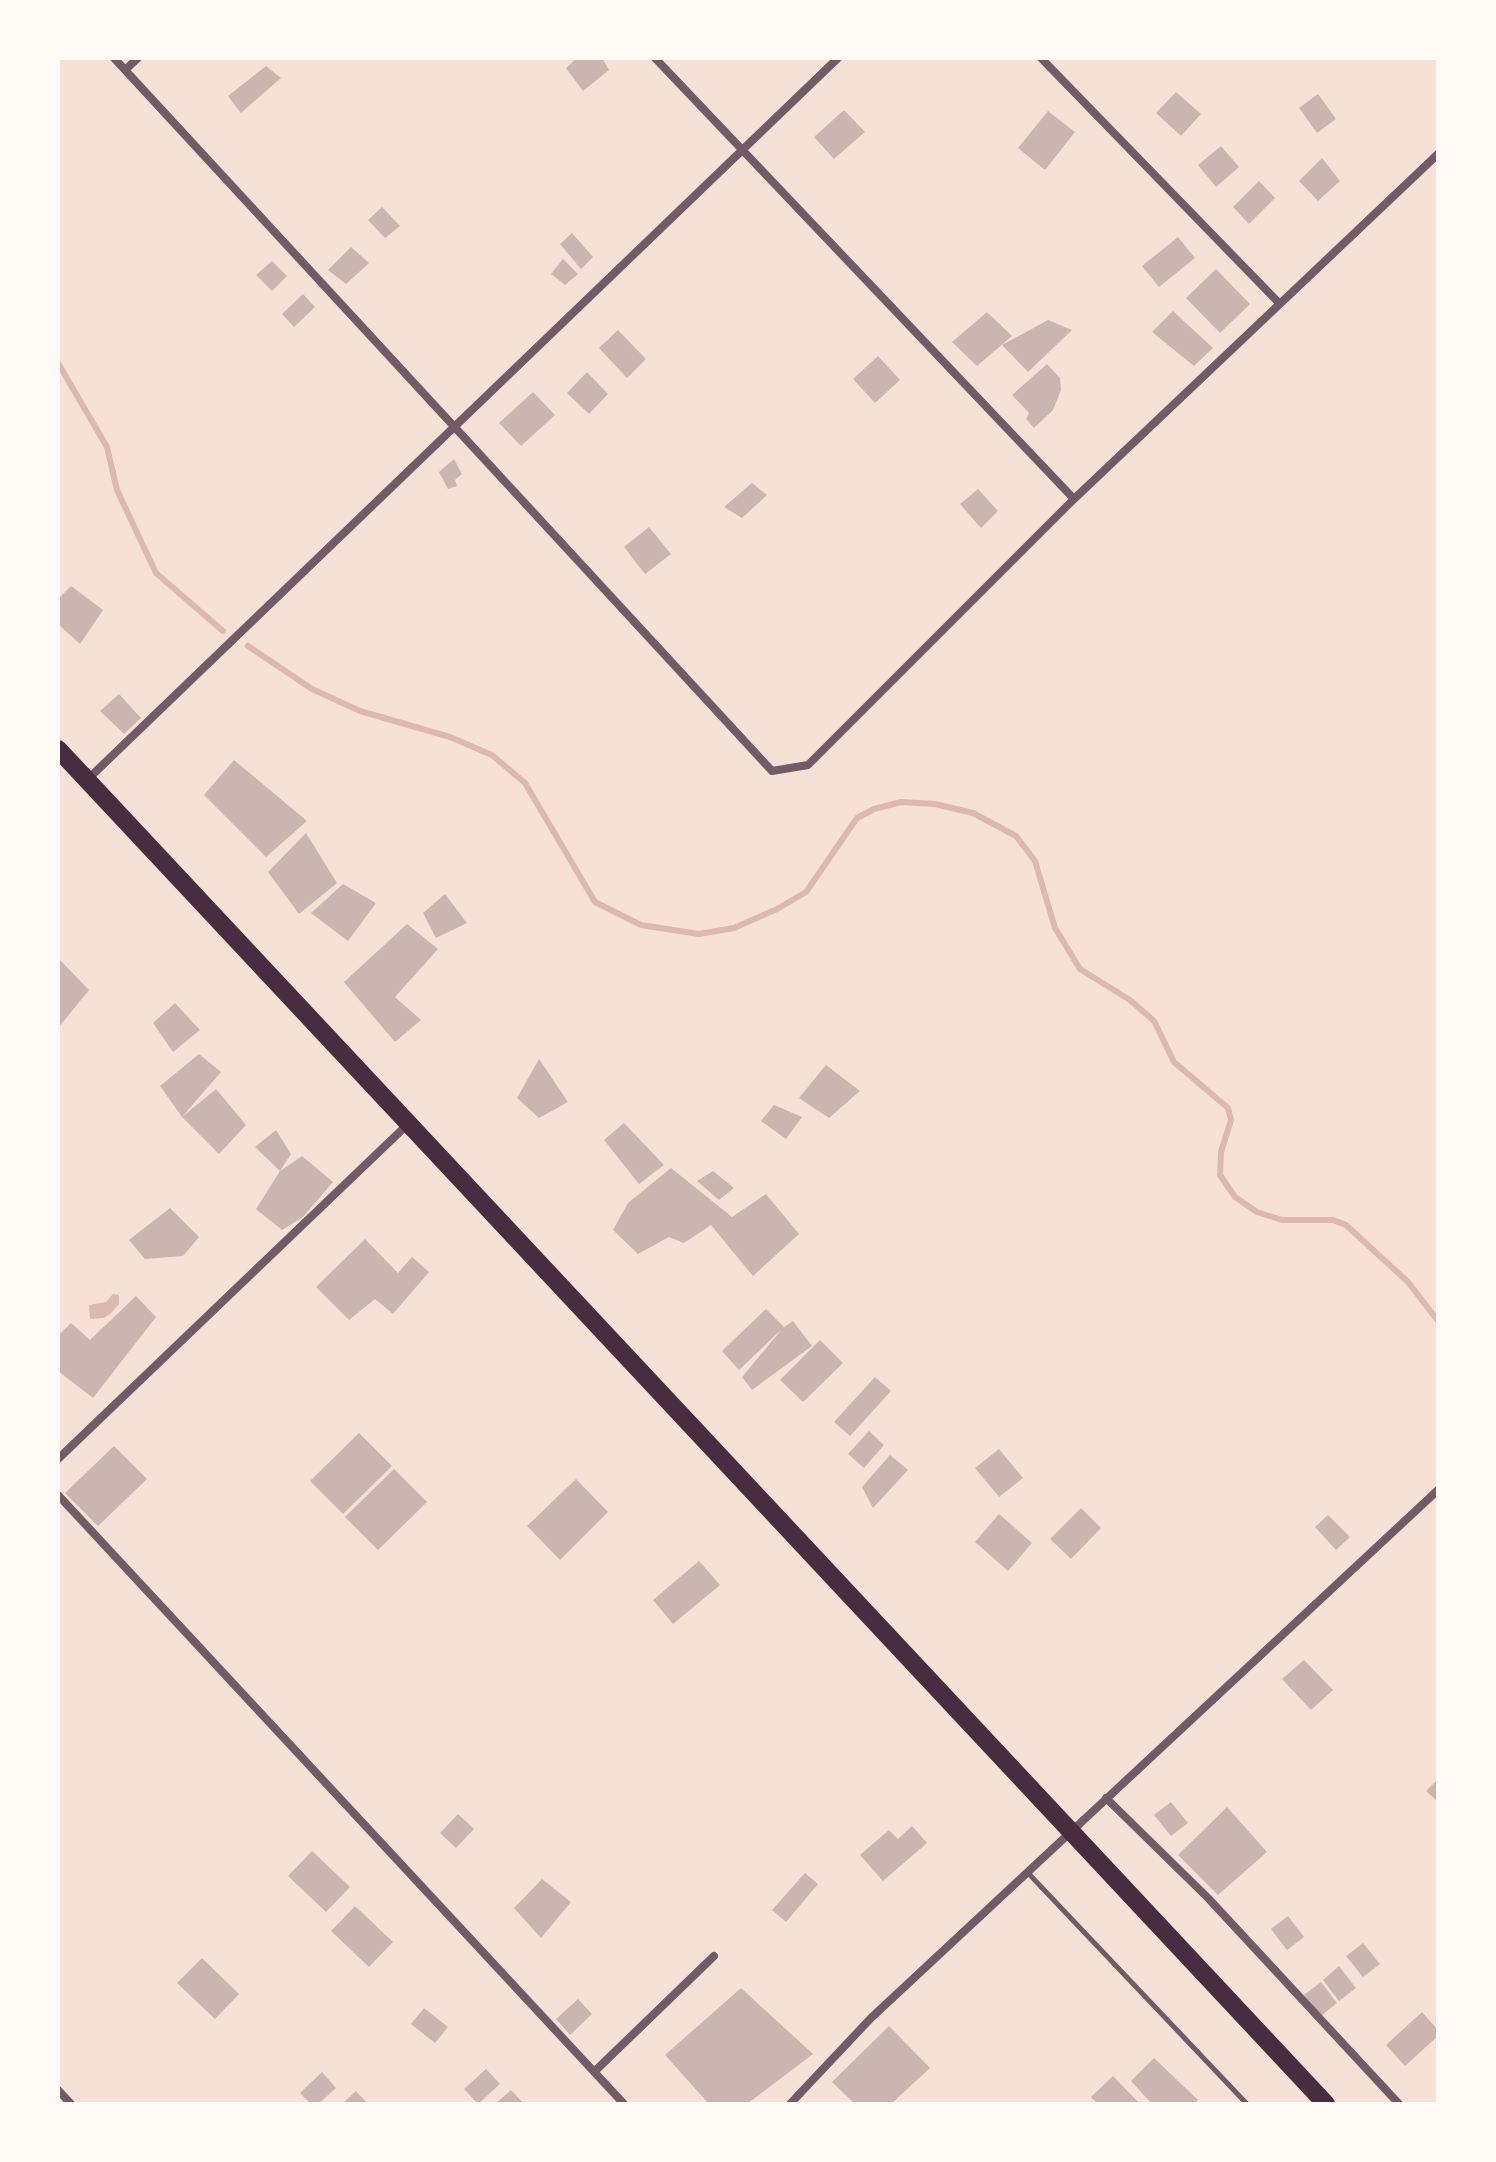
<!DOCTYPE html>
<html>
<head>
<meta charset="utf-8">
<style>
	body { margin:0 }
	#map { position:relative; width:1496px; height:2162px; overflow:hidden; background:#f7e1d7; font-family:Cabin,sans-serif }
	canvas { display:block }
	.frame { position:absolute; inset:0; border:60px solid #fffaf5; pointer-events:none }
</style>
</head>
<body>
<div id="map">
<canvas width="1496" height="2162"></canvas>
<div class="frame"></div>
</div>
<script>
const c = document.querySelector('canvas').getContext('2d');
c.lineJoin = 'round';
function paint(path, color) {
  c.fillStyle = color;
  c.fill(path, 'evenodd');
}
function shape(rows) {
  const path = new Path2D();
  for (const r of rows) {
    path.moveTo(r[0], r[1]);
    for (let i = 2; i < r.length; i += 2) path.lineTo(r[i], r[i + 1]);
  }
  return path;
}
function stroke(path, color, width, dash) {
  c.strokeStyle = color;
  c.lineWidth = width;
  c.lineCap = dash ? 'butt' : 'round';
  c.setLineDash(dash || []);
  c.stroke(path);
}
paint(shape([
	[113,1294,119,1295,119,1304,111,1313,104,1318,90,1319,89,1305,106,1302]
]), '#dcb8b0');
stroke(shape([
	[58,363,107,447,117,490,156,573,223,631],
	[248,646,312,689,360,711,450,737,492,755,525,783,595,902,641,925,699,934,734,928,777,909,806,892,857,818,874,809,901,802,935,804,973,813,1016,836,1035,861,1055,928,1080,969,1130,1000,1154,1021,1174,1062,1228,1108,1231,1120,1221,1152,1220,1175,1235,1197,1257,1212,1282,1220,1333,1220,1346,1225,1408,1282,1438,1321]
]), '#dcb8b0', 6);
paint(shape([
	[577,58,602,58,609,70,583,91,566,68],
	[266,66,281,78,241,113,228,96],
	[1176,92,1201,114,1181,136,1156,113],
	[1318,94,1336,119,1317,133,1299,108],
	[844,110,865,132,834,159,814,137],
	[1048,111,1075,132,1045,170,1018,148],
	[1221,146,1239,167,1216,187,1198,165],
	[1322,158,1340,181,1318,201,1299,181],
	[1259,181,1275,198,1249,224,1233,207],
	[382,207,400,226,385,238,368,220],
	[572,233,593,257,581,269,560,244],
	[1178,237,1195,258,1159,287,1142,266],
	[351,247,369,263,346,284,328,270],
	[563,259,578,274,565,285,551,274],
	[272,261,287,276,272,291,256,275],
	[1216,269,1250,304,1220,333,1186,298],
	[303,294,315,307,294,327,282,314],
	[1173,311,1213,348,1194,366,1152,332],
	[987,312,1012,336,977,366,952,342],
	[1048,320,1072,330,1028,372,1002,345],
	[618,330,646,359,627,378,599,348],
	[878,356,900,380,875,403,853,379],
	[1047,364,1060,378,1061,390,1053,410,1034,428,1026,419,1029,413,1012,395],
	[587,372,608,394,589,414,567,393],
	[533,392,555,415,521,446,499,423],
	[454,459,462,474,455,480,457,486,448,489,439,472],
	[752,483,767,495,742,518,724,507],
	[978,489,998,511,981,528,960,504],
	[649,527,671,554,645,574,624,547],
	[71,586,103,610,80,644,58,624,58,599],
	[119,694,141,718,124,734,100,711],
	[234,760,307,821,266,857,204,795],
	[306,833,337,883,299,914,268,872],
	[343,884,376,903,348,941,311,913],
	[445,894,467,923,436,938,423,913],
	[407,924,438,949,395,997,421,1020,395,1042,344,982],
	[60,960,89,990,58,1028,58,961],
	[175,1003,200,1030,173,1052,153,1023],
	[199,1054,221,1072,182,1117,160,1086],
	[539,1059,568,1102,539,1118,517,1098],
	[826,1065,860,1091,829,1118,799,1098],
	[216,1089,246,1125,219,1154,182,1117],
	[774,1105,802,1117,786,1139,761,1121],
	[624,1123,664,1165,639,1184,604,1140],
	[276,1130,291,1154,280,1171,255,1147],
	[302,1156,333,1182,303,1217,282,1230,256,1209,280,1171],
	[671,1168,732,1217,766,1194,799,1234,753,1276,711,1225,684,1243,669,1237,638,1254,613,1230,628,1203],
	[713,1171,734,1188,719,1200,697,1181],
	[170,1208,199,1237,183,1256,145,1259,129,1240],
	[365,1239,398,1273,412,1257,429,1272,393,1314,375,1299,349,1320,316,1287],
	[136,1296,156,1317,93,1398,58,1371,58,1336,71,1323,90,1340],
	[766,1309,784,1327,793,1321,812,1346,752,1390,742,1377,782,1329,739,1370,722,1351],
	[820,1340,843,1363,803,1402,780,1380],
	[875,1377,891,1391,850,1436,834,1422],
	[869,1431,884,1445,864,1468,848,1454],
	[359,1433,392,1466,343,1514,310,1481],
	[114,1446,147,1479,98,1526,65,1493],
	[999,1449,1023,1478,999,1497,975,1468],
	[890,1455,908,1470,873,1508,862,1487],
	[394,1469,427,1502,378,1550,345,1517],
	[576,1479,608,1512,560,1560,527,1526],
	[1081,1508,1101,1528,1071,1559,1050,1539],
	[999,1514,1032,1543,1008,1571,975,1542],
	[1328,1515,1350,1537,1336,1550,1315,1527],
	[699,1561,720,1585,673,1624,653,1600],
	[1304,1660,1333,1690,1311,1710,1282,1679],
	[1438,1779,1438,1802,1426,1791],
	[1171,1802,1188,1823,1171,1836,1154,1815],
	[1227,1807,1267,1852,1218,1895,1178,1855],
	[458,1814,474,1829,456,1848,440,1833],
	[912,1826,927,1843,883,1881,860,1855,889,1830,898,1839],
	[312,1851,350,1887,326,1912,288,1876],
	[805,1873,818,1884,786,1922,772,1910],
	[542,1879,571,1902,541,1938,514,1908],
	[355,1906,393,1942,369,1967,331,1931],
	[1288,1916,1304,1937,1287,1950,1271,1929],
	[1363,1943,1380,1964,1363,1977,1346,1956],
	[202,1958,239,1994,215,2019,177,1983],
	[1339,1966,1356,1988,1339,2001,1323,1980],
	[1321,1982,1337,2003,1321,2016,1304,1995],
	[741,1988,813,2054,747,2104,709,2104,665,2055],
	[578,1999,592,2014,570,2035,556,2019],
	[424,2008,448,2027,435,2043,411,2024],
	[1422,2012,1438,2030,1438,2036,1405,2066,1386,2045],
	[889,2026,930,2068,891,2104,855,2104,832,2082],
	[1154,2058,1198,2100,1195,2104,1152,2104,1131,2081],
	[486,2069,500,2084,478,2104,464,2089],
	[322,2072,336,2088,318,2104,311,2104,300,2093],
	[1113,2076,1140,2104,1098,2104,1091,2097],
	[511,2090,524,2104,495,2104],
	[356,2091,368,2104,342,2104]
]), '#ccb4b1');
stroke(shape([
	[1028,1873,1247,2104]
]), '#755966', 5);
stroke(shape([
	[114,58,772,771,808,765,1074,499,1438,154],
	[655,58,1074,499],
	[1041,58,1278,302],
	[125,70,138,58],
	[88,779,838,58],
	[58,1459,408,1124],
	[58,1495,624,2104],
	[1106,1798,1208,1898,1399,2104],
	[594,2072,714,1956],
	[58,2090,71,2104],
	[790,2104,871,2018,1438,1490]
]), '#755966', 8);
stroke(shape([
	[58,749,1326,2104]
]), '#4a2c40', 18);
</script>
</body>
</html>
